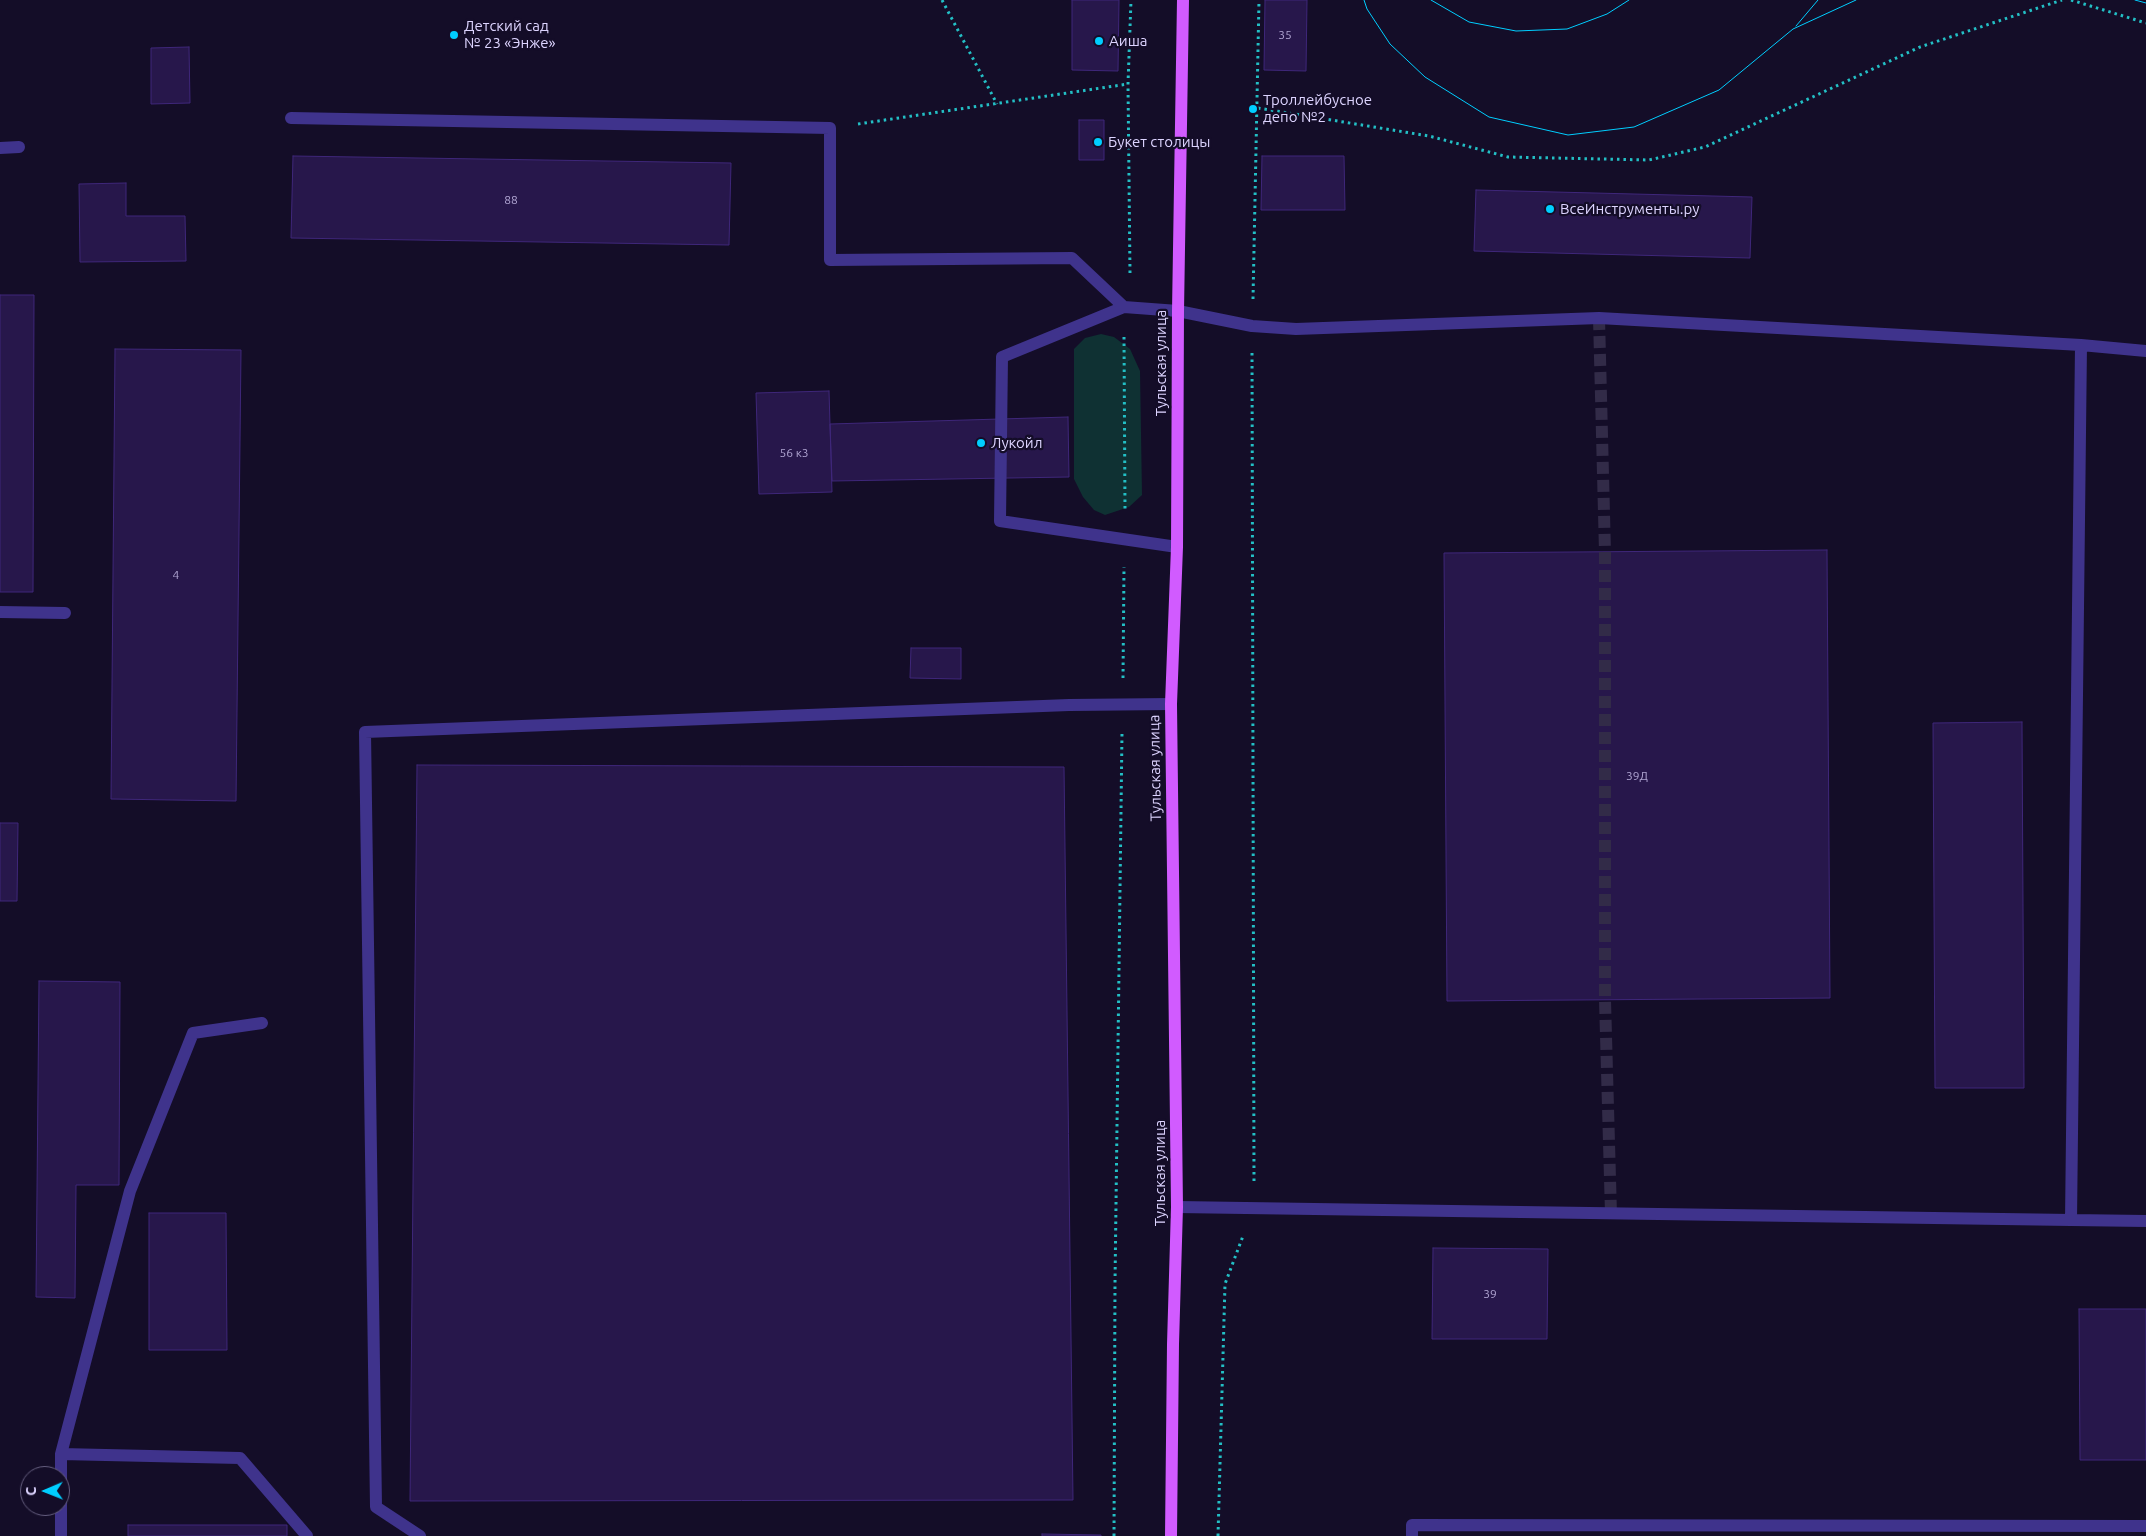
<!DOCTYPE html>
<html>
<head>
<meta charset="utf-8">
<style>
	body { margin:0 }
	#map { position:relative; width:2146px; height:1536px; overflow:hidden; background:#140d28; font-family:Ubuntu,sans-serif }
	canvas { display:block }
	.north { position:absolute; left:20px; top:1466px; width:50px; height:50px; box-sizing:border-box; background:#140d28; border:1px solid #645d7e; border-radius:50%; rotate:269deg; font-size:14px; font-weight:700; line-height:20px; text-align:center; color:#ddd4ff }
	.north::after { content:''; display:block; margin:auto; width:18px; height:22px; background:#00ceff; clip-path:polygon(50% 0,100% 100%,50% 72%,0 100%) }
</style>
</head>
<body>
<div id="map">
<canvas width="2146" height="1536"></canvas>
<div class="north">С</div>
</div>
<script>
const c = document.querySelector('canvas').getContext('2d');
c.lineJoin = 'round';
function paint(path, color) {
  c.fillStyle = color;
  c.fill(path, 'evenodd');
}
function shape(rows) {
  const path = new Path2D();
  for (const r of rows) {
    path.moveTo(r[0], r[1]);
    for (let i = 2; i < r.length; i += 2) path.lineTo(r[i], r[i + 1]);
  }
  return path;
}
function stroke(path, color, width, dash) {
  c.strokeStyle = color;
  c.lineWidth = width;
  c.lineCap = dash ? 'butt' : 'round';
  c.setLineDash(dash || []);
  c.stroke(path);
}
function drawText(font, color, halo, rows, align = 'center') {
  c.font = font + ' Ubuntu,sans-serif';
  c.lineWidth = 4.5;
  c.setLineDash([]);
  c.textBaseline = 'middle';
  c.strokeStyle = halo;
  c.fillStyle = color;
  for (const [text, x, y, turn = 0] of rows) {
    c.save();
    c.translate(x, y);
    c.rotate((+turn || 0) * Math.PI / 180);
    c.textAlign = isNaN(turn) ? turn : align;
    if (halo) c.strokeText(text, 0, 0);
    c.fillText(text, 0, 0);
    c.restore();
  }
}
paint(shape([
	[1101,334,1114,337,1130,349,1140,371,1142,495,1129,507,1105,515,1094,510,1083,497,1074,479,1074,349,1085,338]
]), '#0f3133');
const building = shape([
	[1072,0,1119,0,1118,71,1072,70,1072,0],
	[1265,0,1307,0,1306,71,1264,70,1265,0],
	[189,47,190,103,151,104,151,48,189,47],
	[1079,120,1104,120,1104,160,1079,160,1079,120],
	[293,156,731,163,729,245,291,238,293,156],
	[1262,156,1344,156,1345,210,1261,210,1262,156],
	[126,183,126,216,185,216,186,261,80,262,79,184,126,183],
	[1476,190,1752,197,1750,258,1474,251,1476,190],
	[0,295,34,295,33,592,0,592,0,295],
	[115,349,241,350,236,801,111,799,115,349],
	[829,391,832,492,759,494,756,393,829,391],
	[1068,417,1069,477,832,481,830,424,1068,417],
	[1827,550,1830,998,1447,1001,1444,553,1827,550],
	[911,648,961,648,961,679,910,678,911,648],
	[2022,722,2024,1088,1935,1088,1933,723,2022,722],
	[417,765,1064,767,1073,1500,410,1501,417,765],
	[0,823,18,823,17,901,0,901,0,823],
	[39,981,120,982,119,1185,76,1185,75,1298,36,1297,39,981],
	[149,1213,226,1213,227,1350,149,1350,149,1213],
	[1433,1248,1548,1249,1547,1339,1432,1339,1433,1248],
	[2079,1309,2146,1309,2146,1460,2080,1460,2079,1309],
	[128,1525,287,1525,287,1536,128,1536,128,1525],
	[1042,1534,1101,1535,1101,1536,1042,1536,1042,1534]
]);
paint(building, '#27174b');
stroke(building, '#3f277a', 1);
stroke(shape([
	[1599,318,1605,552,1605,1000,1611,1214]
]), '#322b48', 12, [12, 6]);
stroke(shape([
	[942,0,997,104],
	[2071,0,2146,23],
	[1258,108,1429,136,1508,157,1649,160,1705,147,1920,47,2062,0],
	[858,124,1128,84],
	[1130,273,1128,84,1131,0],
	[1253,299,1259,0],
	[1124,337,1125,510],
	[1252,353,1254,1182],
	[1123,678,1124,567],
	[1114,1536,1115,1283,1122,732],
	[1218,1536,1225,1284,1243,1236]
]), '#23bfc5', 3, [2.5, 4]);
stroke(shape([
	[291,118,830,128,830,260,1072,258,1124,307,1178,311,1252,326,1296,329,1599,318,2081,345,2071,1220,1177,1207],
	[0,148,19,147],
	[1124,307,1002,357,1000,521,1177,547],
	[2081,345,2146,351],
	[0,612,65,613],
	[2071,1220,2146,1221],
	[61,1454,240,1458,307,1536],
	[61,1536,61,1454,130,1191,193,1033,262,1023],
	[420,1536,376,1507,365,732,1069,705,1171,704],
	[1412,1536,1412,1525,2146,1526]
]), '#3f338c', 12);
stroke(shape([
	[1171,1536,1173,1344,1177,1207,1171,704,1177,547,1178,311,1183,0]
]), '#d15bff', 12);
stroke(shape([
	[1364,0,1367,9,1390,44,1425,77,1489,117,1568,135,1634,127,1719,90,1793,29,1856,0],
	[1431,0,1469,22,1516,31,1567,29,1607,14,1629,0],
	[2135,0,2146,3],
	[1796,26,1818,0]
]), '#00ceff', 1);
for (const [x, y, r, color] of [
	[454,35,5,"#00ceff"],
	[1099,41,5,"#00ceff"],
	[1253,109,5,"#00ceff"],
	[1098,142,5,"#00ceff"],
	[1550,209,5,"#00ceff"],
	[981,443,5,"#00ceff"]
]) {
  const dot = new Path2D();
  dot.arc(x, y, r, 0, 2 * Math.PI);
  c.fillStyle = color;
  c.fill(dot);
  stroke(dot, '#140d28', 2);
}
drawText('12px', '#b0a5d2', null, [
	["35",1285,35],
	["88",511,200],
	["56 к3",794,453],
	["4",176,575],
	["39Д",1637,776],
	["39",1490,1294]
]);
drawText('15px', '#ddd4ff', '#140d28', [
	["Детский сад",464,26],
	["№ 23 «Энже»",464,43],
	["Аиша",1109,41],
	["Троллейбусное",1263,100],
	["депо №2",1263,117],
	["Букет столицы",1108,142],
	["ВсеИнструменты.ру",1560,209],
	["Лукойл",991,443]
], 'left');
drawText('15px', '#ddd4ff', '#140d28', [
	["Тульская улица",1161,363,-90],
	["Тульская улица",1155,768,-91],
	["Тульская улица",1160,1173,-90]
]);
</script>
</body>
</html>
